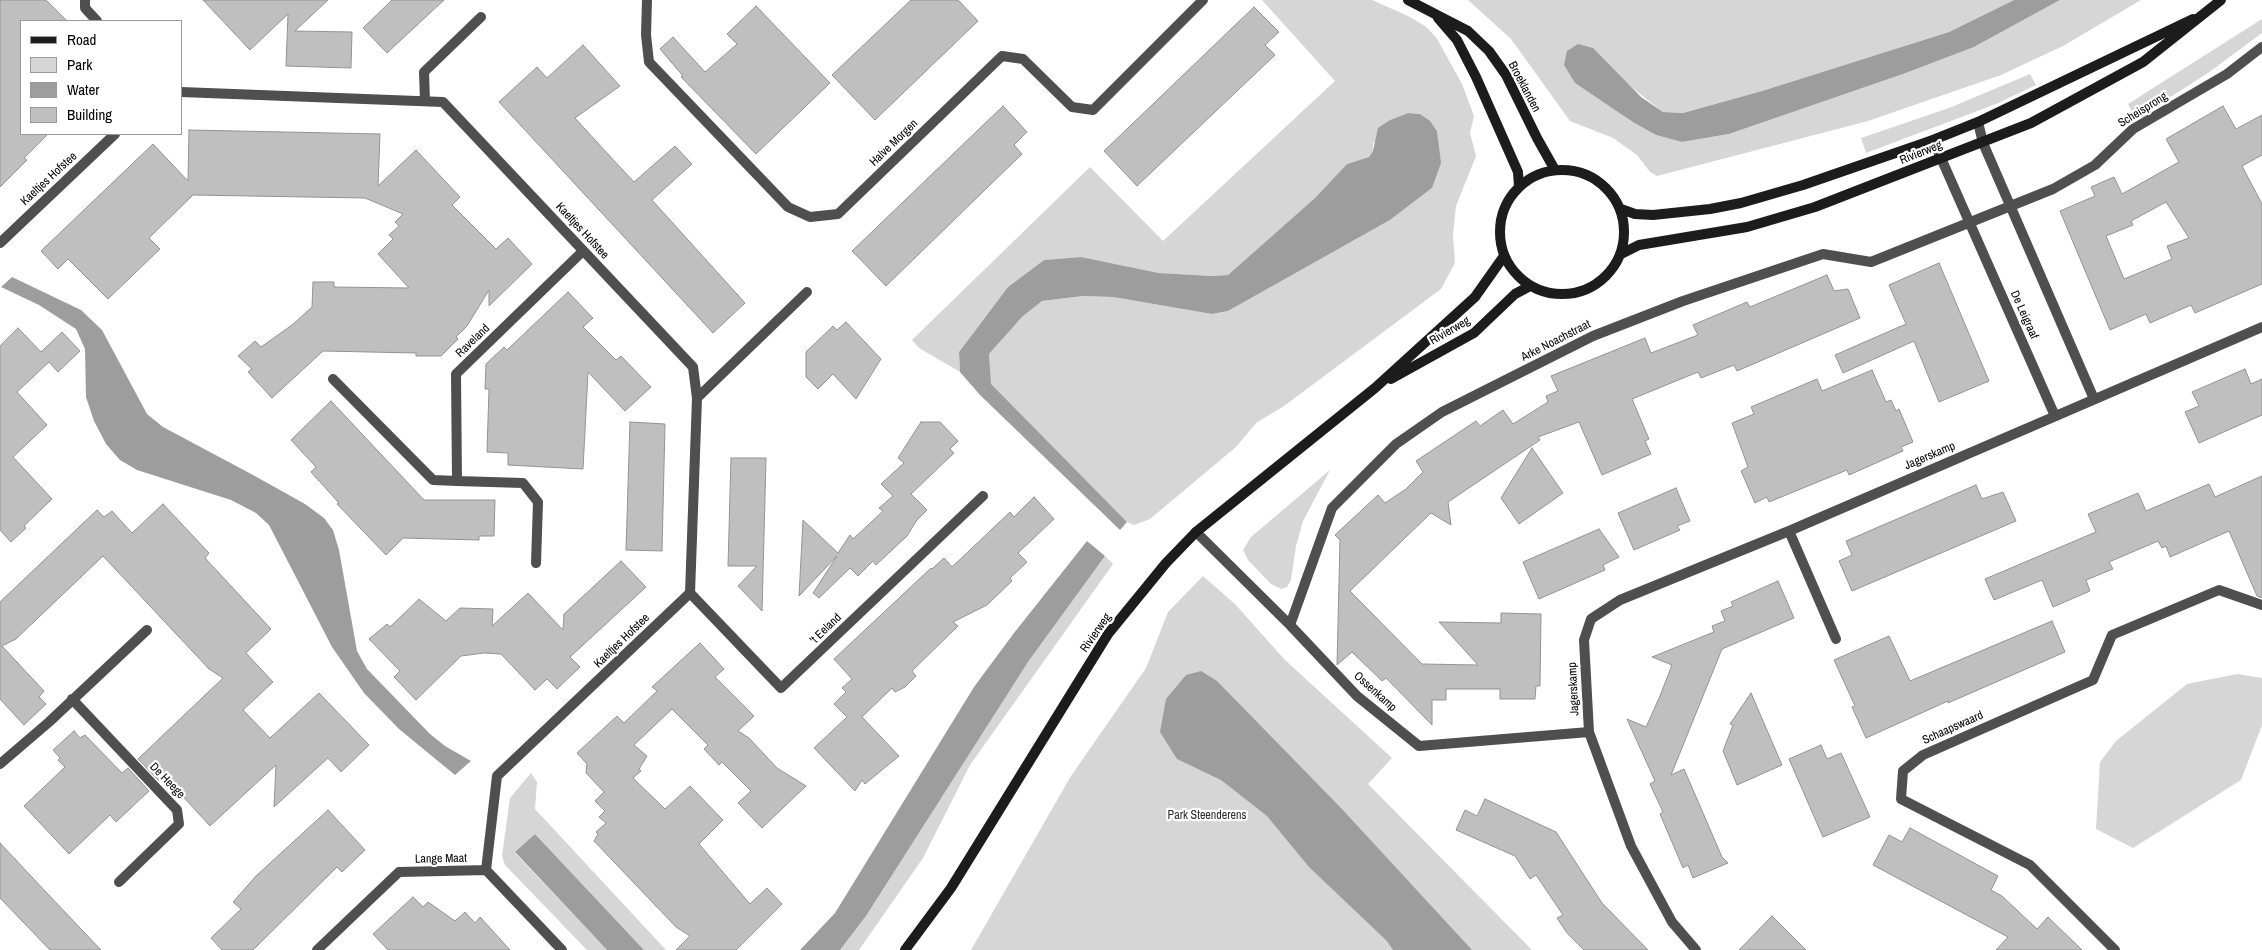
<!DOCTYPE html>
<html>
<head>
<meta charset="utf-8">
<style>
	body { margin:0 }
	#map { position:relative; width:2262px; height:950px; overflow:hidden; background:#fff; font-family:"Archivo Narrow",sans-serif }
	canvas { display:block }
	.legend { position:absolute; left:20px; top:20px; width:162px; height:115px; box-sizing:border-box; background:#fff; border:1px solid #999; margin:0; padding:6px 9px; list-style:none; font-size:15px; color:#000 }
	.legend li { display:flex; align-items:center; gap:10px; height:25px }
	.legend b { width:25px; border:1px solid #999 }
</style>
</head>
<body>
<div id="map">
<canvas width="2262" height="950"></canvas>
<ul class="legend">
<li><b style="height:6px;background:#1c1c1c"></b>Road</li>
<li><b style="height:14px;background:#d6d6d6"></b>Park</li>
<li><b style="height:14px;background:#9d9d9d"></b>Water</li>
<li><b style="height:14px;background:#bfbfbf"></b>Building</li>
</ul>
</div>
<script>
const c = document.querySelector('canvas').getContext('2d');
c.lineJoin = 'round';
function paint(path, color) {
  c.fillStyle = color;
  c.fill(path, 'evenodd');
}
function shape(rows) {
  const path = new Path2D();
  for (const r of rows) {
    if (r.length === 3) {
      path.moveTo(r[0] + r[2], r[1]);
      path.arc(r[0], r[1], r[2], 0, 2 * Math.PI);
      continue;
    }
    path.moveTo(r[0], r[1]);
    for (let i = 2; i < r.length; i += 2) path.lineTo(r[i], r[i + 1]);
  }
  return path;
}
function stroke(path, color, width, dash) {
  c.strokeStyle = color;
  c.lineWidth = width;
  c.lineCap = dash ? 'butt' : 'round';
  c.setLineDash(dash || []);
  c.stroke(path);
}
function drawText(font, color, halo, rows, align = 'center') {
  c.font = font + ' "Archivo Narrow",sans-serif';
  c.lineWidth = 4.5;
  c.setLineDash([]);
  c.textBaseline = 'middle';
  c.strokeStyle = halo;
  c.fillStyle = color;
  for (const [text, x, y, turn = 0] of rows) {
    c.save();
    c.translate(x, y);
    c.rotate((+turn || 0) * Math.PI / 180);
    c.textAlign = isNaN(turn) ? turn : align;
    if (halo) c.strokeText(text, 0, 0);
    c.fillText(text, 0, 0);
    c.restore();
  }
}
paint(shape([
	[1262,0,1372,0,1408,16,1425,26,1436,37,1462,84,1474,116,1470,133,1476,156,1456,206,1453,235,1455,263,1441,289,1284,406,1256,423,1236,447,1150,519,1134,525,1127,522,990,384,989,354,1022,317,1042,301,1083,296,1113,297,1212,314,1228,311,1390,220,1432,188,1438,142,1437,131,1430,122,1420,114,1408,113,1390,120,1373,144,1373,151,1369,157,1347,164,1315,198,1228,275,1212,276,1159,273,1081,257,1044,260,1008,287,959,352,960,372,919,348,912,340,1090,167,1163,241,1335,81],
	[1468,0,2014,0,1949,32,1762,91,1683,113,1663,112,1626,83,1575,83,1656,135,1682,142,1729,134,1903,74,1974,47,2060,0,2141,0,2063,46,2001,75,1868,121,1657,176,1650,172,1637,155,1613,138,1570,121,1511,39],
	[2262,19,2262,33,2208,73,2136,119,2128,104],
	[2030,74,2036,85,1996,104,1866,153,1861,138,1949,108],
	[1330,470,1303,521,1296,546,1291,580,1287,587,1281,589,1271,584,1248,560,1243,550,1251,537],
	[1105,556,1113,564,970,765,923,858,859,950,840,950,866,916,1028,662],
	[1203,576,1235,604,1285,660,1392,758,1368,784,1532,950,971,950,1071,776,1146,668,1168,612],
	[2237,674,2262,678,2262,725,2241,780,2133,848,2096,829,2100,762,2116,741,2187,684],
	[531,773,537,782,535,809,666,950,644,950,535,834,515,853,607,950,587,950,505,865,502,856,510,798]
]), '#d6d6d6');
paint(shape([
	[2014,0,2060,0,1974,47,1903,74,1729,134,1682,142,1656,135,1633,122,1575,83,1564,65,1567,51,1578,44,1593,48,1641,97,1663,112,1683,113,1762,91,1949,32],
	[1408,113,1420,114,1430,121,1437,131,1441,163,1432,188,1390,220,1228,311,1212,314,1113,297,1083,296,1042,301,1022,317,989,354,991,384,1127,522,1120,530,980,395,960,372,959,352,1008,287,1044,260,1081,257,1159,273,1212,276,1228,275,1315,198,1347,164,1369,157,1373,151,1378,128,1390,120],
	[12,277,81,310,102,330,147,414,163,427,253,475,305,504,324,518,333,530,339,550,357,651,367,669,430,734,445,746,471,761,455,775,399,729,364,693,332,647,269,525,256,513,231,500,137,470,120,460,106,444,94,421,86,397,85,349,76,329,39,305,1,287],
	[1087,541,1105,556,1028,662,866,916,840,950,800,950,835,913,974,687,1014,633],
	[1201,671,1217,681,1341,808,1472,950,1393,950,1387,941,1309,867,1267,816,1221,780,1177,759,1160,732,1166,699,1186,675],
	[535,834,644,950,607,950,515,852]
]), '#9d9d9d');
const building = shape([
	[0,0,46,0,67,21,21,21,21,134,48,134,24,158,27,160,0,187,0,0],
	[203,0,328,0,295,31,352,32,351,68,286,66,288,14,250,50,203,0],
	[392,0,444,0,387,53,363,28,392,0],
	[911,0,958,0,978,21,875,120,832,75,911,0],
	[756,6,830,83,756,154,681,77,683,76,660,49,673,37,705,72,737,44,727,34,756,6],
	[1254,7,1279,32,1265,45,1275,55,1137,186,1104,151,1254,7],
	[583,45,620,86,575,118,606,152,634,182,675,146,692,164,652,200,745,303,713,333,499,102,537,67,547,78,583,45],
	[1003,106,1027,132,1014,145,1022,154,886,286,852,251,1003,106],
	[2223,106,2236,129,2262,115,2262,155,2242,166,2262,204,2262,284,2195,313,2191,305,2150,323,2146,314,2110,330,2060,211,2095,196,2091,187,2114,177,2122,194,2179,162,2166,139,2223,106],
	[2166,202,2189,238,2167,246,2172,259,2124,279,2106,236,2133,225,2131,221,2166,202],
	[189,130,380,134,378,186,416,150,460,197,452,205,496,249,508,238,532,264,489,306,489,290,467,326,456,337,458,339,441,356,416,356,416,353,323,351,272,398,248,372,252,369,238,356,255,341,261,347,292,325,312,307,313,282,334,282,334,287,409,288,378,254,393,239,389,235,399,226,395,222,403,214,365,198,193,195,149,238,160,249,108,299,68,259,58,269,41,251,153,144,188,181,189,130],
	[1939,263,1989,381,1939,402,1914,341,1843,373,1835,355,1906,324,1889,285,1939,263],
	[1827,275,1834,291,1848,289,1860,318,1737,371,1734,365,1701,378,1698,372,1632,399,1649,439,1645,441,1651,454,1602,475,1579,422,1538,437,1540,440,1448,502,1451,525,1431,513,1350,591,1422,664,1478,665,1439,622,1501,623,1501,613,1541,614,1540,686,1536,686,1535,699,1500,699,1500,689,1446,689,1446,700,1432,700,1432,725,1386,678,1382,681,1352,652,1337,665,1340,540,1335,535,1378,495,1385,503,1406,489,1423,472,1416,461,1476,421,1480,426,1503,410,1513,424,1548,402,1546,396,1558,391,1551,376,1645,338,1651,353,1698,335,1693,325,1747,302,1750,307,1827,275],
	[568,292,593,318,583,327,616,360,621,356,651,387,625,411,588,372,583,469,508,465,508,453,487,452,489,389,485,389,486,364,504,347,507,350,568,292],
	[846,322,881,359,856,399,833,374,818,389,806,377,806,352,833,326,837,330,846,322],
	[18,328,41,352,62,332,80,351,58,372,49,362,17,392,47,425,13,457,52,499,24,526,26,528,11,542,0,530,0,346,18,328],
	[2245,369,2251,384,2262,379,2262,415,2199,443,2185,412,2199,406,2192,392,2245,369],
	[1872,370,1886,402,1891,400,1896,411,1899,409,1913,442,1901,447,1903,451,1849,475,1847,470,1769,502,1767,497,1755,503,1741,471,1748,467,1732,423,1754,414,1751,407,1817,379,1822,391,1872,370],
	[331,401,424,500,495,500,494,536,479,536,479,540,403,538,386,555,337,504,339,503,311,472,316,467,291,440,331,401],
	[630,422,665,424,662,551,626,550,630,422],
	[921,422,940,422,958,441,950,449,954,453,911,494,927,510,917,520,907,536,876,565,873,561,858,576,850,568,819,598,813,593,837,556,799,596,803,520,838,553,850,535,853,539,883,511,879,508,893,496,881,484,904,463,898,458,921,422],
	[1532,448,1563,493,1519,524,1501,498,1532,448],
	[731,458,766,458,762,611,738,586,757,566,728,566,731,458],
	[2262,476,2262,598,2257,596,2229,531,2170,557,2166,546,2162,548,2158,541,2109,562,2113,569,2086,580,2090,591,2053,607,2042,580,1994,600,1985,579,2096,532,2088,514,2138,493,2146,511,2209,484,2215,497,2262,476],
	[1976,485,1982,499,2003,492,2016,521,1852,591,1839,561,1852,555,1846,541,1976,485],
	[1676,488,1690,521,1677,526,1680,530,1634,550,1618,513,1676,488],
	[1034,497,1054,519,1018,553,1027,562,1010,578,1012,581,987,605,953,622,958,626,912,671,916,676,905,687,895,692,892,688,862,717,899,756,865,784,862,780,855,791,814,748,847,717,834,704,846,692,842,688,852,679,834,659,931,568,932,569,944,558,952,567,1010,512,1014,517,1034,497],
	[163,504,209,553,205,558,271,629,246,653,273,682,243,710,270,738,319,693,369,745,341,772,328,758,274,807,276,765,210,826,165,777,159,781,138,759,223,678,209,669,103,556,16,639,2,646,44,691,39,697,46,704,24,725,0,699,0,602,97,510,104,517,112,511,132,533,163,504],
	[1599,529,1619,557,1603,565,1605,570,1539,599,1523,562,1599,529],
	[621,561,646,587,570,657,580,667,557,689,547,679,535,690,501,654,484,653,461,656,416,700,394,677,400,671,369,639,387,624,390,627,419,599,446,621,460,608,493,609,492,626,528,593,563,630,564,614,621,561],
	[1778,581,1794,618,1722,649,1671,775,1684,769,1722,857,1728,863,1693,878,1688,865,1683,868,1660,814,1663,812,1650,784,1655,781,1627,719,1646,727,1660,696,1672,665,1652,657,1714,632,1712,626,1725,621,1721,611,1733,606,1731,602,1778,581],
	[2052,621,2065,652,1948,703,1948,701,1866,738,1852,707,1855,706,1834,660,1889,636,1910,681,2052,621],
	[700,643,724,669,715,677,754,716,738,731,749,738,777,768,806,786,762,828,738,803,751,791,722,762,719,765,704,749,708,745,672,709,634,745,647,756,639,769,641,771,633,778,665,809,690,786,723,820,699,844,750,904,767,888,782,904,736,950,676,950,690,936,676,927,594,841,598,834,596,832,606,823,599,817,605,811,595,801,604,792,586,773,587,764,577,753,617,716,624,723,657,691,652,687,700,643],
	[1751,693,1782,765,1737,785,1723,751,1733,725,1730,724,1751,693],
	[74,731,80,738,85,735,122,773,128,768,149,791,116,822,110,815,69,854,24,806,65,767,58,760,60,758,53,750,74,731],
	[1821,745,1827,759,1841,753,1870,817,1823,837,1789,759,1821,745],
	[1485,799,1556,832,1602,903,1648,950,1584,950,1567,933,1557,918,1563,915,1536,875,1530,879,1515,856,1456,830,1465,810,1477,816,1485,799],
	[328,810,365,850,342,872,337,867,253,950,222,950,211,938,241,909,233,902,256,876,328,810],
	[1910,828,1998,876,1991,890,2002,896,2037,929,2048,917,2082,950,1996,950,2008,937,1873,865,1889,835,1902,842,1910,828],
	[0,843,45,891,101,950,50,950,0,898,0,843],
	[413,897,423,907,428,902,455,921,465,912,475,923,480,917,510,950,388,950,373,934,413,897],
	[1772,916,1806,950,1739,950,1772,916]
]);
paint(building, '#bfbfbf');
stroke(building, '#939393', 1);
stroke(shape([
	[85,0,85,8,97,21],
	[647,0,646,35,649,62,788,207,810,217,838,214,1002,56,1023,59,1072,107,1093,110,1203,0],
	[181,92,443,102,693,367,697,398,690,593,497,776,486,870],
	[425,101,424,72,481,17],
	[1978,122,1983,143,2094,399],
	[1933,140,2055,416],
	[0,243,115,134],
	[333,379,433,480,457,481,456,374,583,251],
	[697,398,807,292],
	[457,481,523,483,538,502,536,563],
	[1789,531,1836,639],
	[1196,532,1290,625,1357,696,1419,746,1589,732],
	[690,593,781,688,983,496],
	[1290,625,1332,508,1396,444,1442,412,1593,336,1683,301,1823,254,1871,262,2053,189,2095,165,2133,129,2227,74,2262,47],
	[72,699,177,810,179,824,119,882],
	[0,764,49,722,147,630],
	[317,950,399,872,486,870,562,950],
	[1696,950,1672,922,1631,846,1589,732,1584,640,1591,619,1620,600,1789,531,2262,327],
	[2115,950,2030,865,1901,799,1903,771,1923,755,2093,680,2112,635,2219,590,2262,605]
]), '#4f4f4f', 10);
stroke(shape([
	[1408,0,1468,31,1489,51,1506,75,1537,138,1555,170],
	[1438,18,1457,40,1476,77,1518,172,1519,187],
	[1562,232,62],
	[1621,209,1635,214,1653,215,1710,209,1741,203,1803,185,1933,140,1978,122,2193,19],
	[1621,254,1639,245,1747,227,1815,207,2031,123,2143,62,2221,0],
	[1391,379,1474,333,1515,294,1530,286],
	[905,950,951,888,1108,634,1166,563,1196,532,1375,388,1475,297,1504,256]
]), '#1c1c1c', 10);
drawText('12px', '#000', '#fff', [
	["Broeklanden",1524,87,62],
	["Scheisprong",2143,110,-32],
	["Halve Morgen",894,143,-44],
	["Rivierweg",1921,153,-22],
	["Kaeltjes Hofstee",49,179,-43],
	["Kaeltjes Hofstee",582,231,47],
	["De Leigraaf",2024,315,66],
	["Rivierweg",1450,331,-30],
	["Raveland",473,341,-44],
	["Arke Noachstraat",1556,341,-27],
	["Jagerskamp",1930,456,-23],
	["'t Eeland",826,629,-44],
	["Rivierweg",1096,633,-55],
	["Kaeltjes Hofstee",622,641,-44],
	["Jagerskamp",1574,689,-93],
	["Ossenkamp",1375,692,42],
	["Schaapswaard",1953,728,-24],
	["De Heege",167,781,46],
	["Lange Maat",441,859,-1]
]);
drawText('12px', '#2d2d2d', '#fff', [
	["Park Steenderens",1207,816]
]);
</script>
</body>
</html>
